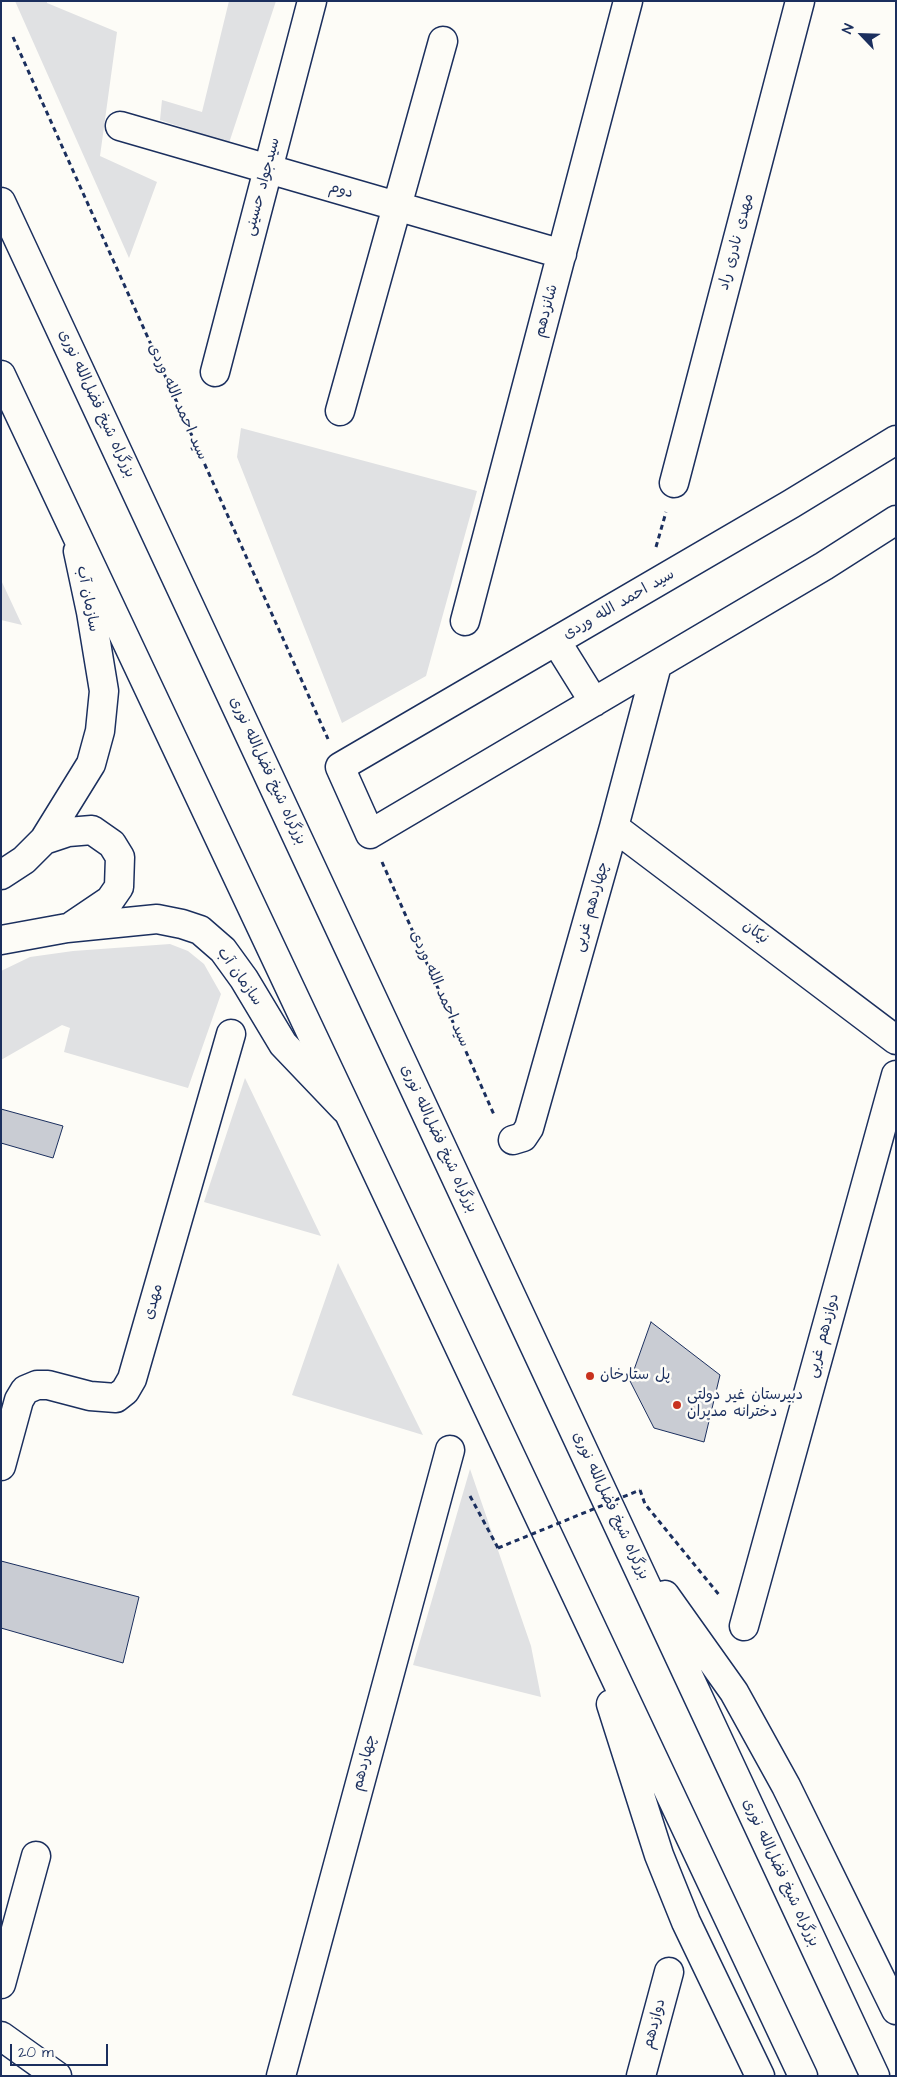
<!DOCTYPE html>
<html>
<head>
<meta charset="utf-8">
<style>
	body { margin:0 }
	#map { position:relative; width:897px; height:2077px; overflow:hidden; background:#fdfcf7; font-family:"Architects Daughter",sans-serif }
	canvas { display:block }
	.frame { position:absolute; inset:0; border:2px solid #1b2f5e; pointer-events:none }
	.north { position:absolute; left:837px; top:10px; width:50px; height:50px; -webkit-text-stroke:4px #fdfcf7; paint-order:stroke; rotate:294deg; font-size:14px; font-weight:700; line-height:20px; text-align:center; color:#1b2f5e }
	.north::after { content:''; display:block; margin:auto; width:18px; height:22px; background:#1b2f5e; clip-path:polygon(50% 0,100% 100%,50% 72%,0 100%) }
	.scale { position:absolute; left:10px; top:2044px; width:98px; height:22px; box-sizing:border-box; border:2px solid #1b2f5e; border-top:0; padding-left:6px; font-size:15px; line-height:18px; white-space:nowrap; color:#1b2f5e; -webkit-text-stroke:4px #fdfcf7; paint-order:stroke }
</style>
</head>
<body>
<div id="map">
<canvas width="897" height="2077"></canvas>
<div class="frame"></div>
<div class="north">N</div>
<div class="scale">20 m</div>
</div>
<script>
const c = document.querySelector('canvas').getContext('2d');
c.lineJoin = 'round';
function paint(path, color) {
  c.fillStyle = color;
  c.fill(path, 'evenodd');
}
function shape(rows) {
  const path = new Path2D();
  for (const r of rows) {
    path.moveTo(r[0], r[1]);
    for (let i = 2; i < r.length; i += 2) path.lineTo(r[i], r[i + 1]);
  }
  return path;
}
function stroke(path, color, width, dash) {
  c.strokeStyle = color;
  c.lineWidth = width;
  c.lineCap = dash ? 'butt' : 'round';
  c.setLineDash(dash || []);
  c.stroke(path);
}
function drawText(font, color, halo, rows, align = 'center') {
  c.font = font + ' "Architects Daughter","Playpen Sans Arabic",sans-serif';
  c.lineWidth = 5;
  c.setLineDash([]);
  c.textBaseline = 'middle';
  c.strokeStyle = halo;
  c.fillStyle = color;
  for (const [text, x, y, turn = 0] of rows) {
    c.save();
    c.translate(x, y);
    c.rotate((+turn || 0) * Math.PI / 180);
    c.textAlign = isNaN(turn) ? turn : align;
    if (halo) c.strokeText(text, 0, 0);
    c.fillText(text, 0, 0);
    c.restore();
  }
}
paint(shape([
	[15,1,47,1,47,3,117,32,100,156,157,182,129,258],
	[229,1,276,1,229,143,160,120,162,100,202,112],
	[241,428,477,491,426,676,342,723,237,457],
	[1,580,22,625,1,620],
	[170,944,188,951,204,964,221,994,188,1088,64,1052,70,1028,62,1025,1,1060,1,971,30,957,73,951],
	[245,1078,321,1236,204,1202],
	[338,1263,423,1435,292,1395],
	[470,1469,531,1646,541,1697,413,1665]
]), '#e0e1e3');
const building = shape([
	[1,1109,63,1126,53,1158,1,1143,1,1109],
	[651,1322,720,1375,704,1442,654,1428,630,1381,651,1322],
	[1,1561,139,1597,123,1663,1,1628,1,1561]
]);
paint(building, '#c9ccd3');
stroke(building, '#1b2f5e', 1);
const minor = shape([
	[120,126,562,254],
	[215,372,312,1],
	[340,411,443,41],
	[896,440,791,504,340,767,370,834,824,566,896,520],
	[674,483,800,1],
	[465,621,628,1],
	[556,641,594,702],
	[614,827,896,1040],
	[513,1140,523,1137,529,1128,614,827,657,665],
	[1,1466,19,1400,25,1390,37,1385,48,1385,90,1396,116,1398,125,1391,132,1379,231,1034],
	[744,1626,896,1075],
	[1,1984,36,1856],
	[1,2036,57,2076],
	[281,2076,450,1450],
	[641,2076,669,1972]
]);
const major = shape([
	[44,840,68,832,92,830,112,844,120,857,119,887,110,900,73,925],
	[1,875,24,860,44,840,91,764,100,731,104,691,91,612,78,551],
	[1,940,67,928,157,919,182,924,200,930,223,950,244,979,283,1044,345,1109]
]);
const highway = shape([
	[1,202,875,2076],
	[1,375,803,2076],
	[665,1595,734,1692,786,1786,896,2010],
	[611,1704,659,1855,686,1922,760,2076]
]);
stroke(minor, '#1b2f5e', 31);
stroke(major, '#1b2f5e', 31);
stroke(highway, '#1b2f5e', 31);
stroke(shape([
	[13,37,328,739],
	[656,547,666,512],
	[382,862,495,1117],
	[640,1490,645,1504,720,1596],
	[470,1496,498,1548]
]), '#1b2f5e', 3, [5, 4]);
stroke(minor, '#fdfcf7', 28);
stroke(major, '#fdfcf7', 28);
stroke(highway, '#fdfcf7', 28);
stroke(shape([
	[498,1548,640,1490]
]), '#1b2f5e', 3, [5, 4]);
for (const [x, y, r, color] of [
	[590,1376,5,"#c8321e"],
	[677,1405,5,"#c8321e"]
]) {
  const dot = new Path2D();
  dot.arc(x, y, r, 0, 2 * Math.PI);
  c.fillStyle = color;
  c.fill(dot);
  stroke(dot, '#fdfcf7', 2);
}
drawText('15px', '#1b2f5e', '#fdfcf7', [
	["سیدجواد حسینی",263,187,-75],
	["دوم",341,191,16],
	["مهدی نادری راد",737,242,-75],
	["شانزدهم",547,311,-75],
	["سید احمد الله وردی",177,402,66],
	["بزرگراه شیخ فضل‌الله نوری",96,404,65],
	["سازمان آب",87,599,79],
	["سید احمد الله وردی",619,605,-30],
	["بزرگراه شیخ فضل‌الله نوری",267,771,65],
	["چهاردهم غربی",592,907,-74],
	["نیکان",755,933,37],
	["سازمان آب",239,977,55],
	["سید احمد الله وردی",439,989,66],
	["بزرگراه شیخ فضل‌الله نوری",438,1139,65],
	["مهدی",154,1302,-74],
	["دوازدهم غربی",824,1336,-75],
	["بزرگراه شیخ فضل‌الله نوری",610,1506,65],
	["چهاردهم",365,1763,-75],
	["بزرگراه شیخ فضل‌الله نوری",780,1873,65],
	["دوازدهم",655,2024,-75]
]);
drawText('15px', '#1b2f5e', '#fdfcf7', [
	["پل ستارخان",600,1376],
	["دبیرستان غیر دولتی",687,1396],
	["دخترانه مدبران",687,1413]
], 'left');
</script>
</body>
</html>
